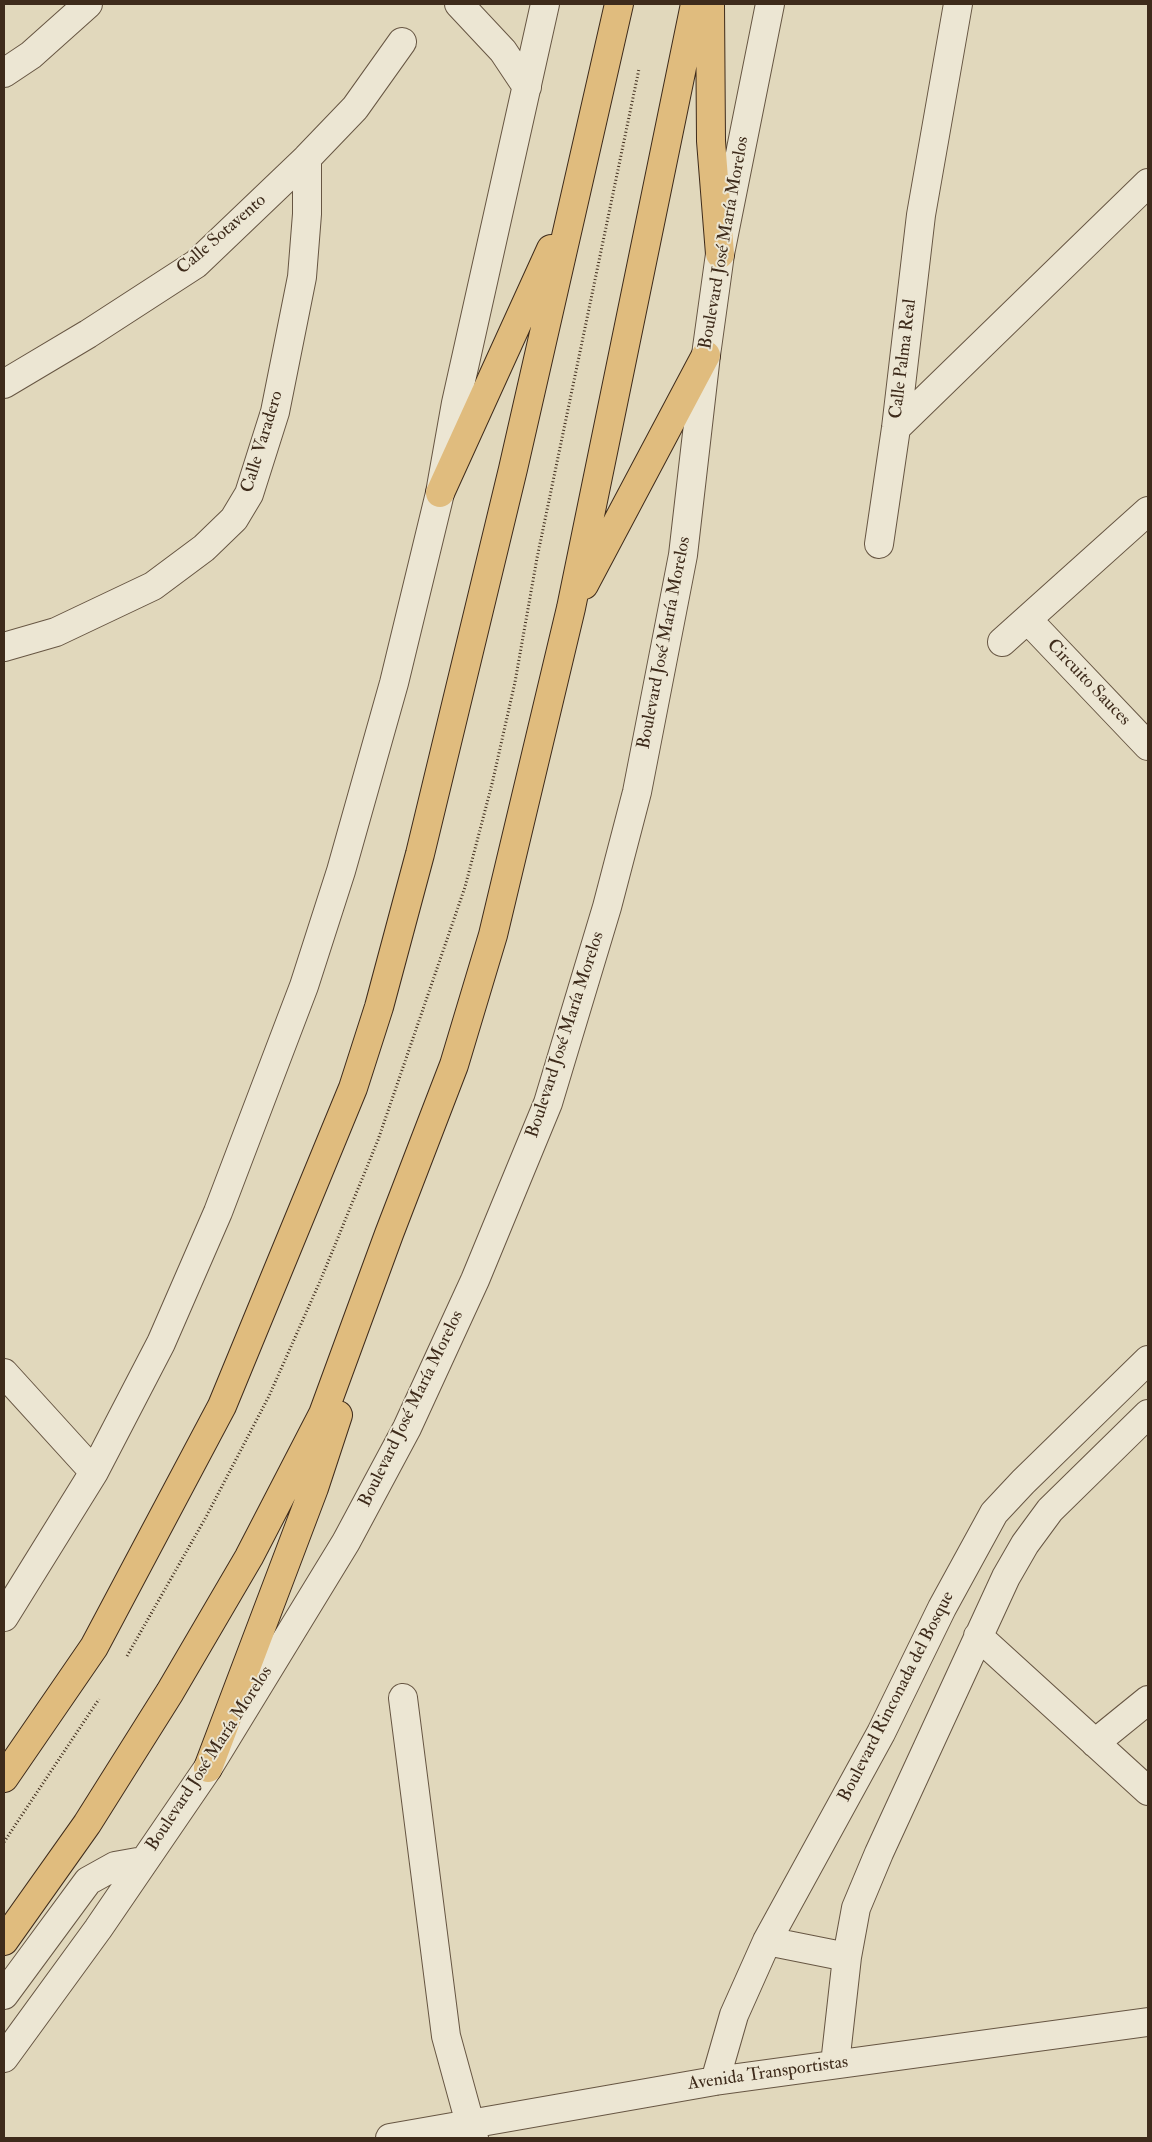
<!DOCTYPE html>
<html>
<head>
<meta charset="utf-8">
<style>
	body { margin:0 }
	#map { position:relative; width:1152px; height:2142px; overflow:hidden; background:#e1d8bc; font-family:"IM FELL Double Pica",serif }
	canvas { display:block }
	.frame { position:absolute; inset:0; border:5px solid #3e2b1b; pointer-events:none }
</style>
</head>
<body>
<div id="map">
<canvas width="1152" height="2142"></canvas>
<div class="frame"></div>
</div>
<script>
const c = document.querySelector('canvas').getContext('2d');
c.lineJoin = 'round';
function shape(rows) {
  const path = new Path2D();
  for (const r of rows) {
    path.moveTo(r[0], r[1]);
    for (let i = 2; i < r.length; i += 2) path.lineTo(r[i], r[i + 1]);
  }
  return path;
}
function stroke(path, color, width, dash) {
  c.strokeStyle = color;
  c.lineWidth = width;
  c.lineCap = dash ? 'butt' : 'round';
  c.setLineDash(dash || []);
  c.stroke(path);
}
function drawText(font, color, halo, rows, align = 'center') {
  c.font = font + ' "IM FELL Double Pica",serif';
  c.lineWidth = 4;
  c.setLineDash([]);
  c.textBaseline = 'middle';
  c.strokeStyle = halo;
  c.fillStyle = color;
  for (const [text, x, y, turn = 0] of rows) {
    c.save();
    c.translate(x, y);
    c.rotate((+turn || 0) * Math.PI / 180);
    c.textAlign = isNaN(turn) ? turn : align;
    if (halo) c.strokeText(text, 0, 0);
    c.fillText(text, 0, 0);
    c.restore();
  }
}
const minor = shape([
	[459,4,503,51,527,87],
	[4,73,31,55,88,4],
	[4,384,88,334,196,264,307,158,355,108,402,42],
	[896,428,1148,183],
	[879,544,896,428,921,215,958,4],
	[1028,620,1148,746],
	[1002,642,1148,511],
	[4,647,56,632,153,586,204,548,234,519,249,494,275,412,302,277,307,214,307,158],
	[4,1373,94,1472],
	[4,1617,94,1472,161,1343,218,1212,304,986,341,871,394,683,440,493,456,403,545,4],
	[978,1636,1148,1791],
	[403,1698,446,2036,474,2138],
	[1095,1743,1148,1700],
	[767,1941,847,1957],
	[4,1995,88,1881,115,1866,143,1861],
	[4,2058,98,1929,208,1768,346,1542,407,1428,475,1280,548,1103,607,907,637,792,683,555,706,355,720,254,770,4],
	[835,2064,847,1957,856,1908,879,1853,1006,1577,1025,1544,1050,1510,1148,1414],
	[715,2081,734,2015,767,1941,881,1733,942,1608,994,1513,1023,1482,1148,1360],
	[390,2138,715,2081,1148,2022]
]);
const major = shape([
	[710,4,711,141,720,254],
	[440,493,551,249],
	[584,585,706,355],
	[208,1768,314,1488,338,1415],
	[4,1778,94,1647,222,1406,353,1088,379,1007,420,854,513,469,619,4],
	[4,1941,87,1824,170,1692,249,1557,323,1414,389,1234,454,1065,493,935,571,608,695,4]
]);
stroke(minor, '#675643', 30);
stroke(major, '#3e2b1b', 30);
stroke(shape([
	[127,1656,206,1517,269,1396,321,1279,378,1140,465,887,492,784,515,682,537,558,639,69],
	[4,1842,99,1699]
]), '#3e2b1b', 3, [1, 2.5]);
stroke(minor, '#ece6d3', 28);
stroke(major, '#e0bc7e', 28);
drawText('18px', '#3e2b1b', '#ece6d3', [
	["Calle Sotavento",222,235,-41],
	["Boulevard José María Morelos",725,243,-80],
	["Calle Palma Real",904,359,-83],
	["Calle Varadero",263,442,-73],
	["Boulevard José María Morelos",665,643,-79],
	["Circuito Sauces",1088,683,46],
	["Boulevard José María Morelos",566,1035,-72],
	["Boulevard José María Morelos",412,1409,-64],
	["Boulevard Rinconada del Bosque",897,1697,-63],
	["Boulevard José María Morelos",210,1759,-57],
	["Avenida Transportistas",768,2074,-8]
]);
</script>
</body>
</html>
